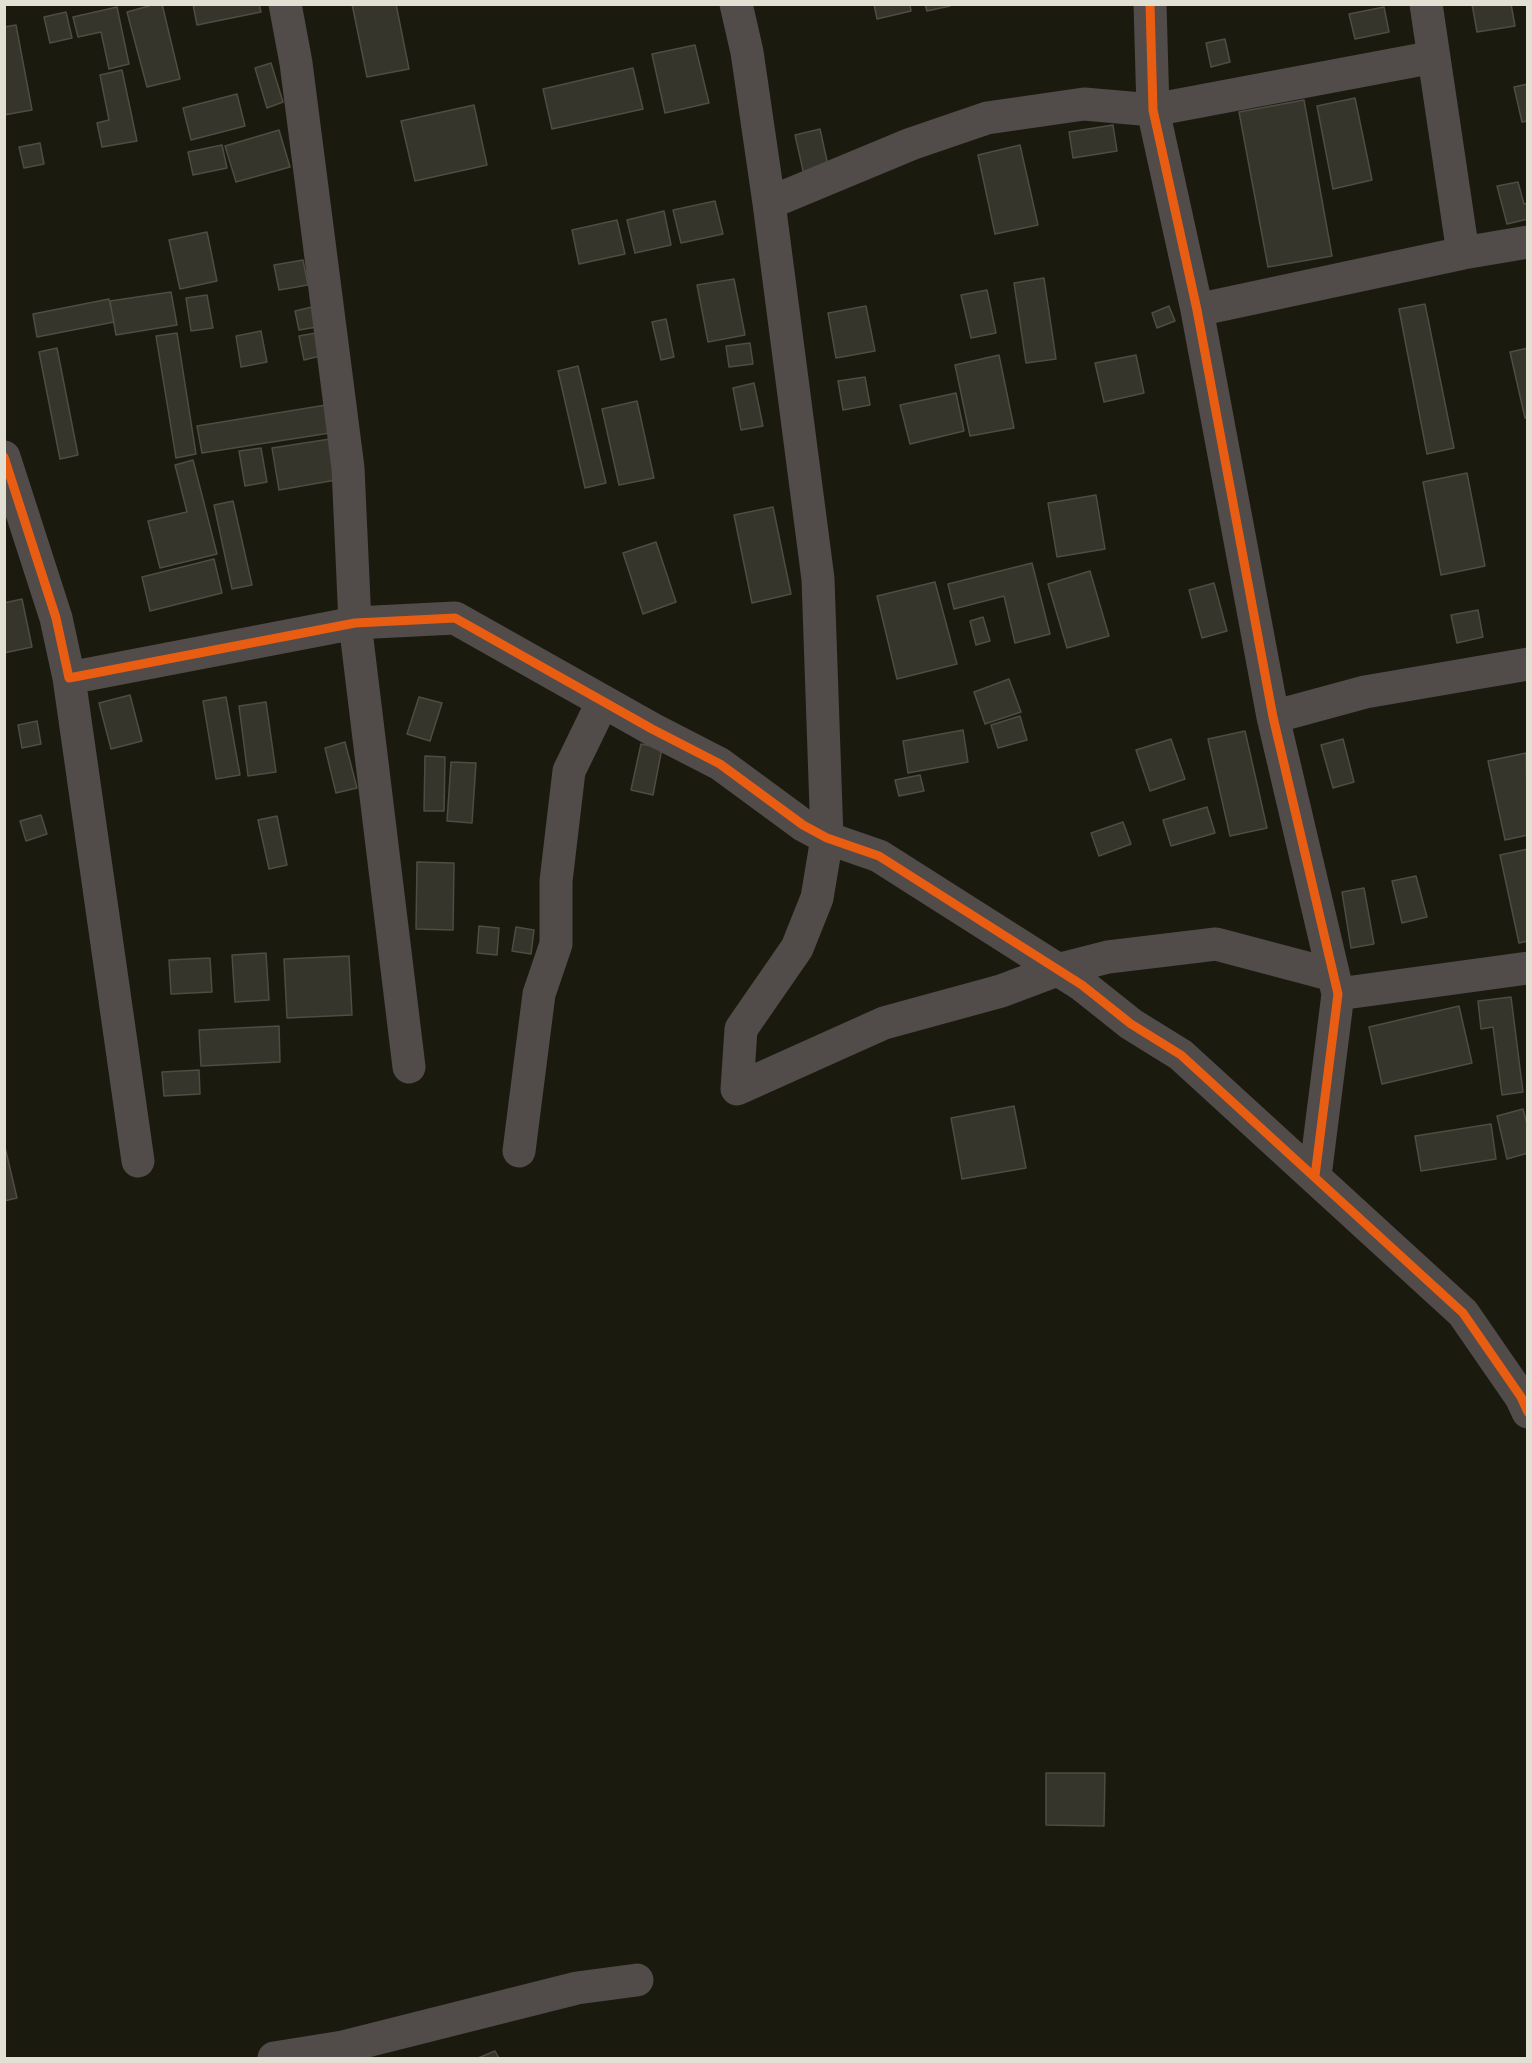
<!DOCTYPE html>
<html>
<head>
<meta charset="utf-8">
<style>
	body { margin:0 }
	#map { position:relative; width:1532px; height:2063px; overflow:hidden; background:#1b1a0f; font-family:"Golos Text",sans-serif }
	canvas { display:block }
	.frame { position:absolute; inset:0; border:6px solid #e2e0d3; pointer-events:none }
</style>
</head>
<body>
<div id="map">
<canvas width="1532" height="2063"></canvas>
<div class="frame"></div>
</div>
<script>
const c = document.querySelector('canvas').getContext('2d');
c.lineJoin = 'round';
function paint(path, color) {
  c.fillStyle = color;
  c.fill(path, 'evenodd');
}
function shape(rows) {
  const path = new Path2D();
  for (const r of rows) {
    path.moveTo(r[0], r[1]);
    for (let i = 2; i < r.length; i += 2) path.lineTo(r[i], r[i + 1]);
  }
  return path;
}
function stroke(path, color, width, dash) {
  c.strokeStyle = color;
  c.lineWidth = width;
  c.lineCap = dash ? 'butt' : 'round';
  c.setLineDash(dash || []);
  c.stroke(path);
}
const building = shape([
	[156,4,162,4,180,79,147,87,127,12,156,4],
	[193,4,259,4,261,12,197,25,193,4],
	[352,4,396,4,409,69,367,77,352,4],
	[874,4,910,4,911,11,877,19,874,4],
	[925,4,949,4,950,6,927,11,925,4],
	[1472,4,1511,4,1515,26,1477,32,1472,4],
	[117,7,129,64,109,69,101,32,78,37,73,17,117,7],
	[1384,7,1389,32,1355,39,1349,14,1384,7],
	[66,12,72,38,50,43,44,17,66,12],
	[16,25,32,110,4,115,4,27,16,25],
	[1225,39,1230,62,1211,67,1206,43,1225,39],
	[695,45,709,103,665,113,652,54,695,45],
	[271,63,283,102,267,108,255,68,271,63],
	[633,68,643,109,552,129,543,89,633,68],
	[122,70,137,141,102,147,97,123,109,120,100,75,122,70],
	[1528,84,1528,121,1522,122,1514,87,1528,84],
	[237,94,245,126,191,140,183,108,237,94],
	[1355,98,1372,180,1333,189,1317,106,1355,98],
	[1304,100,1332,256,1268,267,1239,112,1304,100],
	[474,105,487,165,415,181,401,121,474,105],
	[1113,125,1117,151,1073,158,1069,132,1113,125],
	[820,129,829,170,804,175,795,135,820,129],
	[279,130,290,167,236,182,225,146,279,130],
	[40,143,44,164,24,168,19,147,40,143],
	[222,145,227,168,193,175,188,152,222,145],
	[1020,145,1038,225,995,234,978,155,1020,145],
	[1518,182,1524,204,1528,203,1528,219,1507,224,1497,186,1518,182],
	[715,201,723,234,681,243,673,210,715,201],
	[664,211,671,245,635,253,627,220,664,211],
	[617,220,625,254,579,264,572,230,617,220],
	[207,232,217,281,180,289,169,240,207,232],
	[303,260,308,285,279,290,274,265,303,260],
	[1044,278,1056,359,1026,363,1014,283,1044,278],
	[734,279,745,335,708,342,697,285,734,279],
	[987,290,996,333,971,338,961,295,987,290],
	[171,292,177,325,116,335,110,301,171,292],
	[207,295,213,328,191,331,186,298,207,295],
	[109,299,114,322,37,337,33,314,109,299],
	[1425,304,1454,448,1427,454,1399,309,1425,304],
	[866,306,875,351,836,358,828,313,866,306],
	[1169,306,1175,321,1157,328,1152,313,1169,306],
	[312,307,317,327,299,330,295,311,312,307],
	[666,319,674,357,661,360,652,322,666,319],
	[261,331,267,362,241,367,236,336,261,331],
	[177,333,196,454,176,458,156,336,177,333],
	[316,333,320,356,304,360,299,336,316,333],
	[750,343,753,364,729,367,726,346,750,343],
	[57,348,78,455,60,459,39,352,57,348],
	[1528,348,1528,418,1525,418,1510,352,1528,348],
	[999,355,1014,428,970,436,955,365,999,355],
	[1136,355,1144,393,1104,402,1095,363,1136,355],
	[578,366,606,483,585,488,558,371,578,366],
	[865,377,870,405,843,410,838,381,865,377],
	[754,383,763,426,741,430,733,388,754,383],
	[956,393,964,431,910,444,900,405,956,393],
	[637,401,654,478,619,485,602,409,637,401],
	[326,405,330,433,202,453,197,426,326,405],
	[330,439,336,480,279,490,272,448,330,439],
	[261,448,267,482,245,486,239,451,261,448],
	[193,460,217,554,160,568,148,521,187,512,175,465,193,460],
	[1467,473,1485,566,1441,575,1423,482,1467,473],
	[1096,495,1105,549,1057,557,1048,503,1096,495],
	[233,501,252,585,232,589,214,505,233,501],
	[773,507,791,594,752,603,734,515,773,507],
	[656,542,676,602,643,614,623,553,656,542],
	[214,559,222,593,150,611,142,577,214,559],
	[1032,563,1050,634,1015,643,1004,596,954,609,948,584,1032,563],
	[1090,571,1109,636,1067,648,1048,584,1090,571],
	[935,582,957,664,897,679,877,596,935,582],
	[1214,583,1227,631,1202,638,1189,590,1214,583],
	[22,599,32,647,4,653,4,603,22,599],
	[1478,610,1483,637,1457,643,1451,615,1478,610],
	[983,617,990,641,976,645,970,621,983,617],
	[1009,679,1021,712,985,724,974,692,1009,679],
	[130,695,142,741,111,749,99,703,130,695],
	[226,697,240,775,216,779,203,701,226,697],
	[419,697,442,703,430,741,407,734,419,697],
	[266,702,276,772,248,776,239,706,266,702],
	[1020,716,1027,740,998,748,991,725,1020,716],
	[37,721,41,744,22,748,18,725,37,721],
	[963,730,968,762,908,773,903,741,963,730],
	[1245,731,1267,828,1230,836,1208,739,1245,731],
	[1171,739,1185,779,1150,791,1136,750,1171,739],
	[1343,739,1354,782,1333,788,1321,745,1343,739],
	[345,742,357,788,336,793,325,748,345,742],
	[641,744,662,748,653,795,631,790,641,744],
	[1526,753,1528,835,1505,840,1488,761,1526,753],
	[425,756,445,757,444,811,424,811,425,756],
	[451,762,476,763,472,823,447,821,451,762],
	[920,775,924,791,899,796,895,780,920,775],
	[1207,807,1215,833,1171,846,1163,820,1207,807],
	[41,815,47,834,26,841,20,821,41,815],
	[277,816,287,865,269,869,258,820,277,816],
	[1123,822,1131,844,1099,856,1091,833,1123,822],
	[1528,849,1528,941,1519,943,1500,855,1528,849],
	[417,862,454,863,453,930,416,929,417,862],
	[1416,876,1427,917,1402,923,1392,881,1416,876],
	[1364,888,1374,944,1351,948,1342,892,1364,888],
	[479,926,499,928,497,955,477,953,479,926],
	[516,927,534,930,531,954,512,951,516,927],
	[266,953,269,1000,235,1002,232,955,266,953],
	[349,956,352,1015,287,1018,284,959,349,956],
	[210,958,212,992,171,994,169,960,210,958],
	[1511,997,1523,1092,1502,1095,1493,1027,1481,1029,1478,1001,1511,997],
	[1459,1006,1472,1063,1382,1084,1369,1027,1459,1006],
	[279,1026,280,1062,201,1066,199,1030,279,1026],
	[199,1070,200,1094,164,1096,162,1072,199,1070],
	[1014,1106,1026,1168,962,1179,951,1118,1014,1106],
	[1523,1109,1528,1128,1528,1153,1507,1159,1497,1116,1523,1109],
	[1491,1124,1496,1159,1421,1171,1415,1136,1491,1124],
	[4,1143,17,1198,4,1201,4,1143],
	[1046,1773,1105,1773,1104,1826,1046,1825,1046,1773],
	[495,2051,499,2058,478,2058,495,2051]
]);
paint(building, '#36352c');
stroke(building, '#4e4d43', 1.5);
stroke(shape([
	[285,4,296,63,348,468,355,623,409,1067],
	[736,4,747,52,769,203,818,579,827,838,817,898,797,948,741,1029,737,1089,884,1023,1001,991,1057,970,1108,957,1216,944,1333,975],
	[1150,4,1153,110,1197,310,1273,717,1338,994,1315,1176],
	[1426,4,1463,253],
	[769,203,911,144,987,118,1084,104,1153,110,1434,57],
	[1197,310,1463,253,1528,242],
	[4,457,56,618,69,678,355,623,455,618,652,729,720,764,803,825,827,838,879,856,1082,985,1131,1024,1181,1055,1463,1313,1521,1397,1528,1412],
	[69,678,138,1161],
	[1273,717,1365,692,1528,664],
	[1338,994,1528,968],
	[519,1151,539,994,556,944,556,881,569,771,603,701],
	[274,2058,343,2047,577,1988,637,1980]
]), '#514b4a', 33);
stroke(shape([
	[1150,4,1153,110,1197,310,1273,717,1338,994,1315,1176],
	[4,457,56,618,69,678,355,623,455,618,652,729,720,764,803,825,827,838,879,856,1082,985,1131,1024,1181,1055,1463,1313,1521,1397,1528,1412]
]), '#e95d12', 9);
</script>
</body>
</html>
